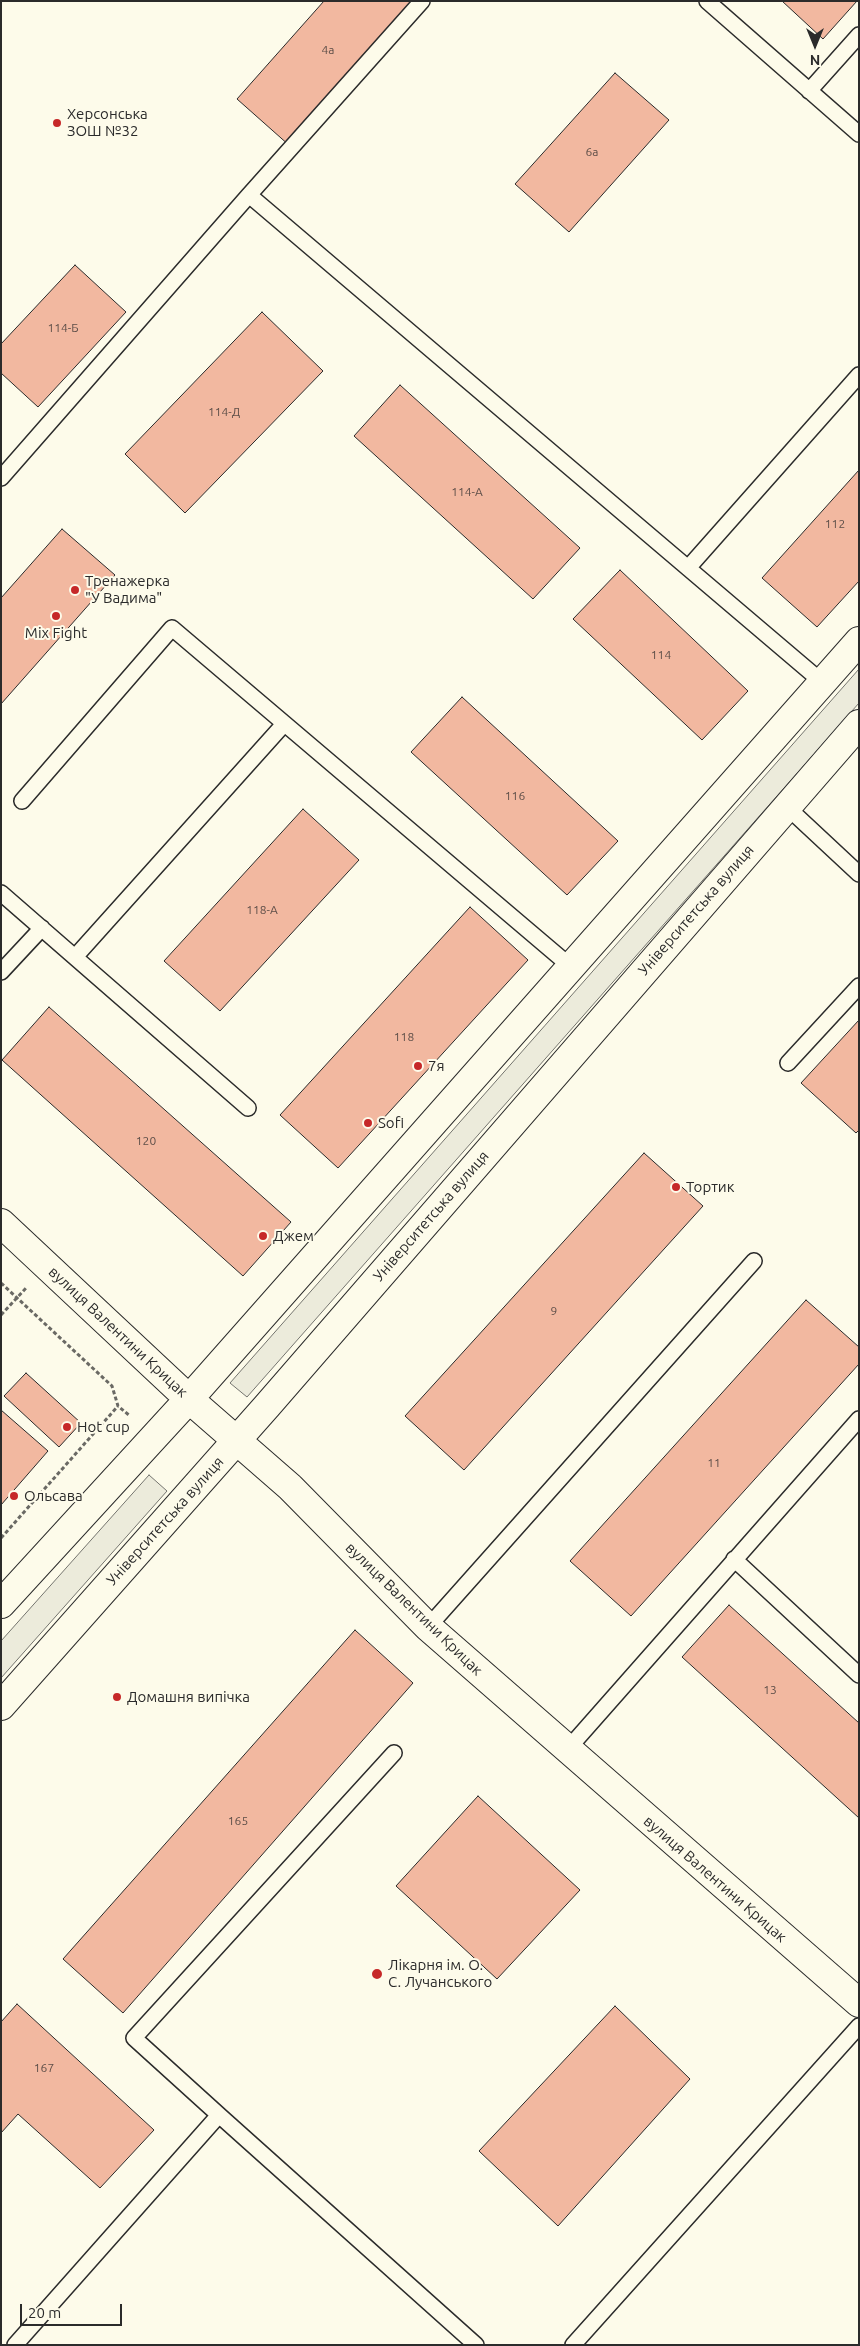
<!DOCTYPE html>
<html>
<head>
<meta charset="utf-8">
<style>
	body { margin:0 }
	#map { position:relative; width:860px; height:2346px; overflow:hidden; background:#fdfbea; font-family:Ubuntu,sans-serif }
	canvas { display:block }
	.frame { position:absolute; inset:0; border:2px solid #2b2b2b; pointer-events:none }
	.north { position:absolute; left:790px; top:20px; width:50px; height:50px; -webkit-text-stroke:4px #fdfbea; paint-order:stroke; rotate:180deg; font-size:14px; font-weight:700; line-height:20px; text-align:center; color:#2b2b2b }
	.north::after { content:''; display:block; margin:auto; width:18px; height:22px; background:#2b2b2b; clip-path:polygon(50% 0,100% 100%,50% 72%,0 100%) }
	.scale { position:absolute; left:20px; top:2304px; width:102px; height:22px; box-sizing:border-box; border:2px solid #2b2b2b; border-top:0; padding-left:6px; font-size:15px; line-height:18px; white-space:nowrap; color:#2b2b2b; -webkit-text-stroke:4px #fdfbea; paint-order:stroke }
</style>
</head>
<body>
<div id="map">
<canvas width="860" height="2346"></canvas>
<div class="frame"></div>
<div class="north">N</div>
<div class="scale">20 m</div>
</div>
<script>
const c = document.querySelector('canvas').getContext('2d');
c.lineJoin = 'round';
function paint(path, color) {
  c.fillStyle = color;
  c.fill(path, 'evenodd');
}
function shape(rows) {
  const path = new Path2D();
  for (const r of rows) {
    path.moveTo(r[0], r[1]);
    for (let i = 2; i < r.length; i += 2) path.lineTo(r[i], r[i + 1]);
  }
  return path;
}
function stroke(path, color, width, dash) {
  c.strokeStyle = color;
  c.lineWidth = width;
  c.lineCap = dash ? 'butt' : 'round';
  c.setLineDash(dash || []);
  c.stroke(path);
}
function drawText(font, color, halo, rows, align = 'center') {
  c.font = font + ' Ubuntu,sans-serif';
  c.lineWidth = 4;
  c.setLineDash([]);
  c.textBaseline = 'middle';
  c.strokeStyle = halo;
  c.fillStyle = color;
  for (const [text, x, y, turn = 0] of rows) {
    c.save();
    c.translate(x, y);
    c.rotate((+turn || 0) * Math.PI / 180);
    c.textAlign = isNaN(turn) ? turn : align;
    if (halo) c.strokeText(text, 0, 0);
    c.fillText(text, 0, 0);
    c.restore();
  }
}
const green = shape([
	[859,669,859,703,247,1397,230,1383,859,669],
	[149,1475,167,1491,1,1678,1,1641,149,1475]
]);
paint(green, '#ecebdb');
stroke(green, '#74746e', 1);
const building = shape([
	[324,1,420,1,290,146,237,99,324,1],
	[782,1,857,1,823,39,782,1],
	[615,73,669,120,569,232,515,184,615,73],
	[75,265,126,312,38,407,1,373,1,344,75,265],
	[262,312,323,371,185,513,125,454,262,312],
	[400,385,580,548,533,599,354,436,400,385],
	[859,470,859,581,817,627,762,578,859,470],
	[62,529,115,575,1,704,1,598,62,529],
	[620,570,748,691,702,740,573,619,620,570],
	[462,697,618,841,567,895,411,752,462,697],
	[303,809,359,860,220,1011,164,961,303,809],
	[470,907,528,960,338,1168,280,1115,470,907],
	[49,1007,291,1222,243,1276,2,1060,49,1007],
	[859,1020,859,1130,856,1133,801,1083,859,1020],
	[644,1153,703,1206,464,1470,405,1416,644,1153],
	[806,1300,859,1347,859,1364,631,1616,570,1561,806,1300],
	[26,1373,81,1423,59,1447,4,1396,26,1373],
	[1,1410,48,1451,1,1505,1,1410],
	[729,1605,859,1723,859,1818,682,1657,729,1605],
	[355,1630,413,1683,123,2013,63,1959,355,1630],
	[478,1796,580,1890,497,1979,396,1886,478,1796],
	[17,2004,154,2130,100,2188,18,2114,1,2133,1,2022,17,2004],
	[615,2006,690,2079,558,2226,479,2151,615,2006]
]);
paint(building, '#f2b8a0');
stroke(building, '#2b2b2b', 1);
const service = shape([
	[422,1,249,195,822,682],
	[707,1,859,134],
	[809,91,859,35],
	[1,478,249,195],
	[688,568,859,375],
	[22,801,172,628,570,966],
	[786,806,859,874],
	[1,893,248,1108],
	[75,957,284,724],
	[1,972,42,928],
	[788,1063,859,986],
	[734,1559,859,1675],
	[428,1627,754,1261],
	[567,1750,859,1419],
	[219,2115,134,2038,394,1753],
	[15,2345,219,2115,476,2345],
	[573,2345,859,2026]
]);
const minor = shape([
	[1,1223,189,1399,290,1487,428,1627,859,2003],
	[1,1604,189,1399,859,641],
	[1,1706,267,1406,859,724]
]);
stroke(service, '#2b2b2b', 18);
stroke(minor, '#2b2b2b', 30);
stroke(shape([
	[1,1283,112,1386,118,1406,130,1416],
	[1,1315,26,1288],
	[1,1538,118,1406]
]), '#6a6964', 3, [4, 2.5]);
stroke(service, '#fdfbea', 15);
stroke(minor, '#fdfbea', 28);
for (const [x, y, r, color] of [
	[57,123,5,"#c62828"],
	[75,590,5,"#c62828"],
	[56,616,5,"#c62828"],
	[418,1066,5,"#c62828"],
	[368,1123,5,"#c62828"],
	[676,1187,5,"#c62828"],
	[263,1236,5,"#c62828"],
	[67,1427,5,"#c62828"],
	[14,1496,5,"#c62828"],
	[117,1697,5,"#c62828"],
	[377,1974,6,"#c62828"]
]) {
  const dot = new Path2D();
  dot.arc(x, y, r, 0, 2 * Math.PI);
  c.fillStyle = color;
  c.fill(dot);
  stroke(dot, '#fdfbea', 2);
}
drawText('12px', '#5d4e48', null, [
	["4а",328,50],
	["6а",592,152],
	["114-Б",63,328],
	["114-Д",224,412],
	["114-А",467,492],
	["112",835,524],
	["114",661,655],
	["116",515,796],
	["118-А",262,910],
	["118",404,1037],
	["120",146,1141],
	["9",554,1311],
	["11",714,1463],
	["13",770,1690],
	["165",238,1821],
	["167",44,2068]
]);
drawText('15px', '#2b2b2b', '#fdfbea', [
	["Херсонська",67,114],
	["ЗОШ №32",67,131],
	["Тренажерка",85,581],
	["\"У Вадима\"",85,598],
	["Mix Fight",56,633,"center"],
	["7я",428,1066],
	["Sofi",378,1123],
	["Тортик",686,1187],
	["Джем",273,1236],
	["Hot cup",77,1427],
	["Ольсава",24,1496],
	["Домашня випічка",127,1697],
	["Лікарня ім. О.",388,1965],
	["С. Лучанського",388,1982]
], 'left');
drawText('15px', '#2b2b2b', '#fdfbea', [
	["Університетська вулиця",696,910,-49],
	["Університетська вулиця",431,1216,-49],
	["вулиця Валентини Крицак",118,1332,43],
	["Університетська вулиця",165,1521,-48],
	["вулиця Валентини Крицак",414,1609,44],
	["вулиця Валентини Крицак",715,1879,41]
]);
</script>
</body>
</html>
